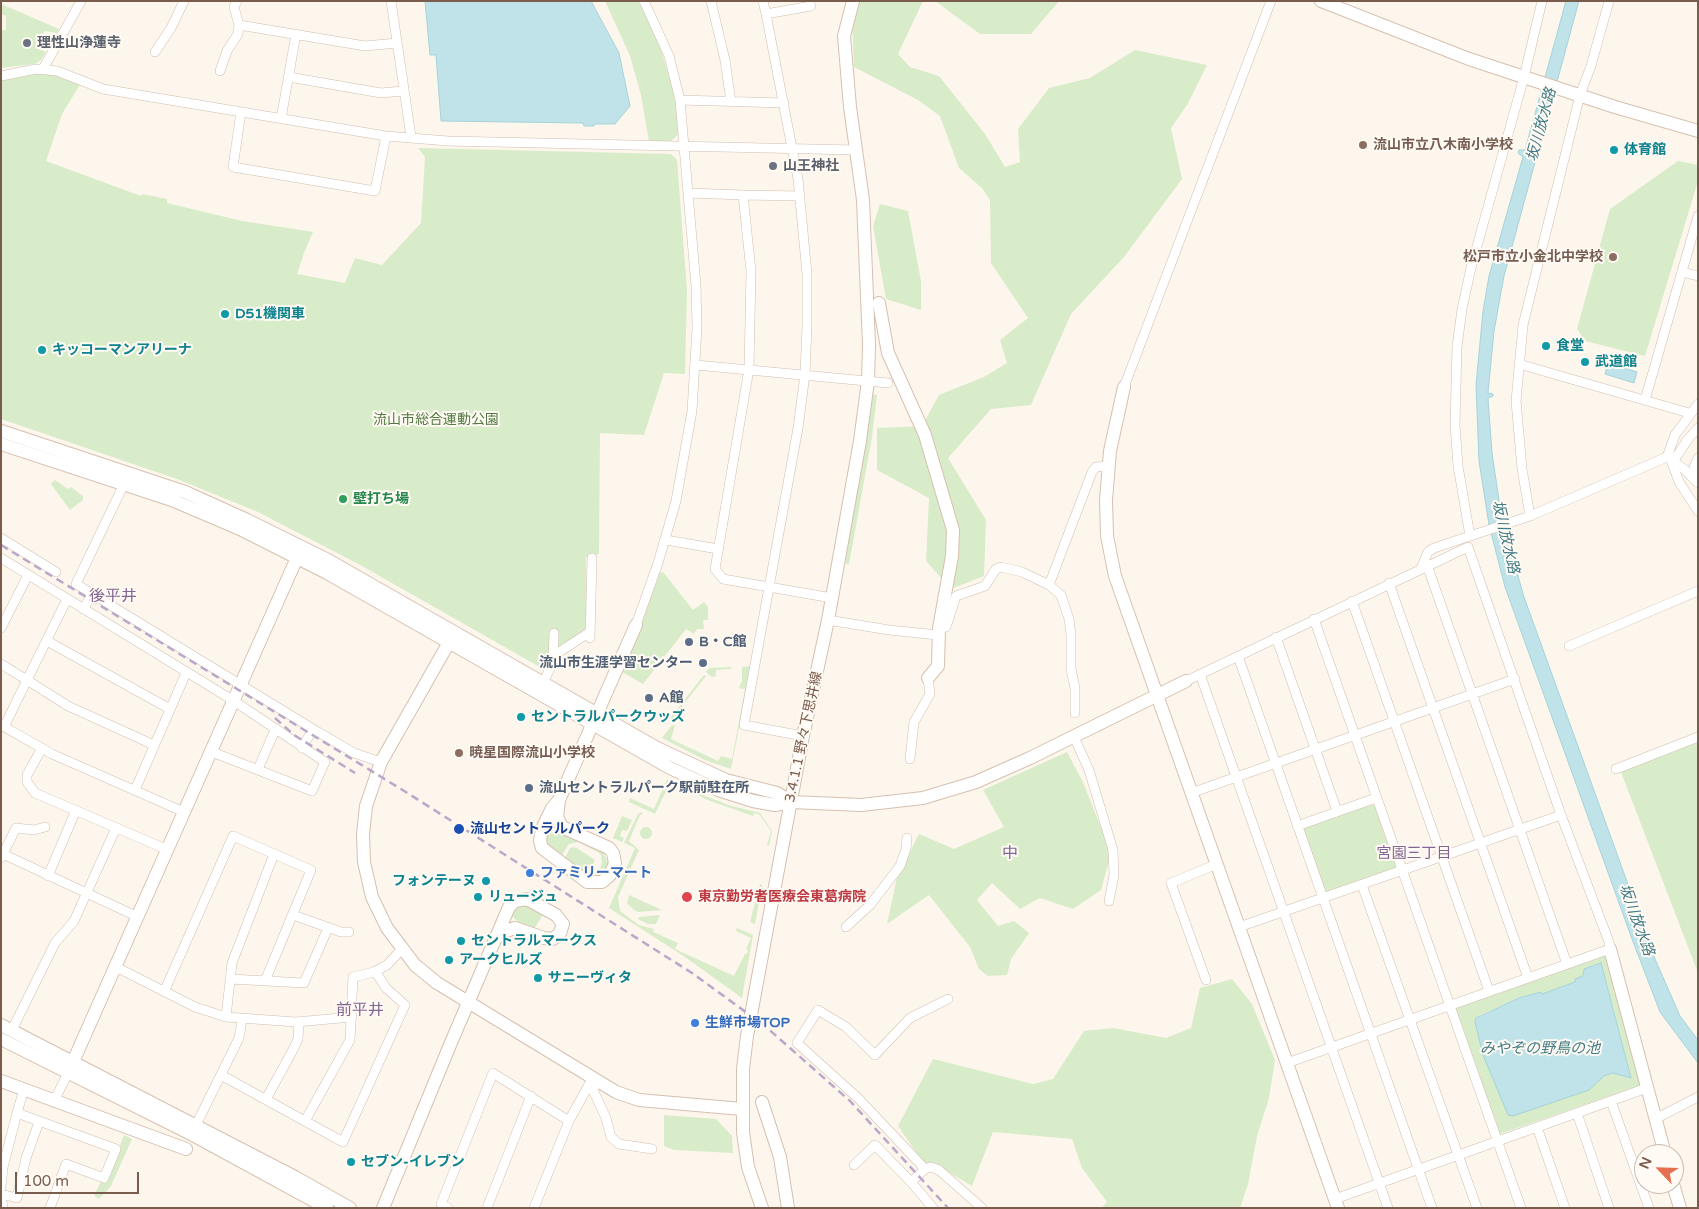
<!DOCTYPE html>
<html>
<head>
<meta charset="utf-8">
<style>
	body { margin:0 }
	#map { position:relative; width:1699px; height:1209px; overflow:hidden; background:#fdf6ec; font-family:"Varela Round",sans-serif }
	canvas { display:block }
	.frame { position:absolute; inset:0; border:2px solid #7a5c4d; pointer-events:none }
	.north { position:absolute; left:1634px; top:1144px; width:50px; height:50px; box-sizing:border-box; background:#fffaf3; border:1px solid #cabbb1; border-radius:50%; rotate:294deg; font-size:14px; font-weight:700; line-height:20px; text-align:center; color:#7a5c4d }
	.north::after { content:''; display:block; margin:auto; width:18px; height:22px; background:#e76f51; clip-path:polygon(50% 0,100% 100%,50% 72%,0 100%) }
	.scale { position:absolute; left:15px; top:1172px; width:124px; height:22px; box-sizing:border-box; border:2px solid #7a5c4d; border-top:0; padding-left:6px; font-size:15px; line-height:18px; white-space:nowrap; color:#7a5c4d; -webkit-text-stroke:4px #fffaf3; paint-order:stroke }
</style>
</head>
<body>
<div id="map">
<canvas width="1699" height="1209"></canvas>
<div class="frame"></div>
<div class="north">N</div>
<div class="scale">100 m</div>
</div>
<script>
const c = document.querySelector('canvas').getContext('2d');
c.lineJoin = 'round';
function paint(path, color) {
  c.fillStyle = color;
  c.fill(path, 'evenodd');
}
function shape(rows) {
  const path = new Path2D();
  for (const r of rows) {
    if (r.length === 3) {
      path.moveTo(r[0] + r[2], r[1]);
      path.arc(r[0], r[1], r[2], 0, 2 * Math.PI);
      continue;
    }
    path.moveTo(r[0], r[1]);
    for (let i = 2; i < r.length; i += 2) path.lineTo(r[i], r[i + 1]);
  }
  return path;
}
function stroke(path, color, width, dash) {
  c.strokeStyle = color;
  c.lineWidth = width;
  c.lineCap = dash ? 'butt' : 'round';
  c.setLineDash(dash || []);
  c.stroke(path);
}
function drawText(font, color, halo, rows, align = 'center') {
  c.font = font + ' "Varela Round","Noto Sans JP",sans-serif';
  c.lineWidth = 4;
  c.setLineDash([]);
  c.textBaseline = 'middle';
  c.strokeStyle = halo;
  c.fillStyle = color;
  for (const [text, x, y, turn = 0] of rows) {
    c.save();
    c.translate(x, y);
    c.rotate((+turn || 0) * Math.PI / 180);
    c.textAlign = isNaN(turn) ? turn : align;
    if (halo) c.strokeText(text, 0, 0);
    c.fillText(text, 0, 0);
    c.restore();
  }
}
paint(shape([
	[605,1,638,1,649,21,660,46,674,94,680,133,671,141,649,141,641,95,630,56],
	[859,1,923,1,898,54,910,67,939,76,985,134,1005,167,1020,162,1018,129,1049,88,1090,78,1135,50,1207,65,1187,105,1171,128,1182,179,1124,257,1071,314,1031,405,991,409,948,458,986,520,984,576,951,589,926,561,929,498,877,470,877,428,922,426,939,395,984,377,1007,363,1000,340,1028,318,991,263,990,200,982,188,959,168,940,116,918,100,854,67,852,19],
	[935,1,1059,1,1031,34,980,34],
	[1,4,59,29,57,33,44,31,39,49,46,52,41,60,35,64,1,68,1,35,2,30,6,30,6,16,1,14],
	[37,72,62,76,81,83,62,114,46,161,141,196,142,194,167,199,167,203,242,221,313,232,304,253,297,274,345,283,355,258,382,265,421,223,425,157,418,148,671,154,677,160,687,290,685,374,664,373,644,435,600,433,599,554,586,557,586,630,560,649,555,648,545,670,362,566,258,512,177,479,1,419,1,81],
	[1678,161,1698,165,1698,181,1645,356,1585,341,1577,329,1610,209],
	[880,204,908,211,921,281,921,310,886,299,873,226],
	[871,394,877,395,872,437,849,564,846,564,845,554],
	[55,480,68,489,71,487,83,496,83,500,70,510,51,484],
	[663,572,693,610,704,602,708,607,708,620,703,620,704,629,697,629,694,634,686,629,643,684,622,672,659,573],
	[751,666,731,769,705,760,662,738,671,726,675,725,671,739,718,761,721,756,732,759,745,689,739,688,742,681,742,667],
	[731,667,731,669,716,670,716,676,712,677,706,672,709,668],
	[704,675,706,676,676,714,681,718,679,721,671,721,671,717],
	[1698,742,1698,973,1621,772],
	[1067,752,1083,782,1111,853,1101,890,1073,909,1040,898,1020,909,992,883,977,900,998,926,1014,921,1029,933,1011,959,1007,975,988,976,979,969,970,947,929,895,887,924,897,877,919,834,954,849,1004,827,983,790],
	[667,779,670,783,655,814,629,802,630,798,654,809],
	[688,789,728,805,760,813,772,831,769,846,767,845,771,831,759,814,754,813,753,816,705,799],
	[1371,804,1375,806,1396,866,1395,869,1328,893,1324,891,1302,831,1304,827],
	[641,812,643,814,640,815,629,841,639,850,618,897,620,911,639,925,654,929,653,932,678,943,675,949,734,976,745,954,747,954,748,950,746,949,751,938,736,931,737,928,753,935,742,998,685,957,609,908,635,848,624,843,638,814],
	[622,816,632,820,627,831,622,830,620,836,624,838,622,842,613,838],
	[646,833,6],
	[556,830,602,850,608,863,605,871,597,876,602,863,601,855,598,852,578,842,569,844,560,858,547,846,545,837],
	[575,847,595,860,589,874,586,876,565,858,570,848],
	[760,884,762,885,755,924,750,922],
	[629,895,662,910,638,912,634,910,627,903],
	[525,905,544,913,534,929,519,923,510,914,517,906],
	[660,915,656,924,648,924,638,919,639,917],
	[1603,955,1607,957,1641,1085,1500,1134,1456,1010,1458,1006],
	[1601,963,1631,1078,1613,1073,1508,1115,1478,1016,1519,998,1541,992,1542,994,1575,982,1583,976,1584,969],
	[1232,979,1252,1004,1275,1060,1269,1098,1257,1136,1248,1184,1240,1208,1101,1208,1107,1202,1082,1168,1072,1139,993,1132,972,1186,933,1163,925,1165,898,1126,933,1059,1033,1084,1053,1079,1084,1031,1113,1028,1166,1038,1191,1028,1200,988],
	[664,1115,716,1119,732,1136,733,1153,674,1150,664,1146],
	[124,1135,132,1139,111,1186,99,1199,94,1196,101,1181,107,1182]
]), '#d8ecc9');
const water = shape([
	[425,1,591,1,619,53,630,106,615,124,595,124,594,126,584,126,583,123,441,121,436,55,430,55,425,1],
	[1566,1,1579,1,1504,276,1494,331,1488,393,1493,394,1493,396,1488,398,1492,453,1502,520,1524,597,1655,959,1680,1016,1698,1040,1698,1063,1660,1012,1632,939,1505,587,1489,525,1479,461,1476,385,1483,311,1489,276,1523,157,1518,153,1519,150,1525,150,1566,1],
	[1608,363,1637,372,1634,383,1605,374,1608,363],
	[1601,963,1631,1078,1613,1073,1604,1076,1589,1090,1513,1116,1508,1115,1483,1055,1475,1022,1476,1018,1519,998,1541,992,1542,994,1575,982,1575,979,1583,976,1584,969,1601,963]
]);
paint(water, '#bfe3e8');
stroke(water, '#a5d3da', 1);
const street = shape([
	[391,1,411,137],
	[711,1,725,60,731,102],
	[763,1,766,14],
	[239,25,365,46,397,43],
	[155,52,171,28,184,1],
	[43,69,81,1],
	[220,71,227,51,238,34,239,25,234,7,237,1],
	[1,76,36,69,57,71,103,89,386,136,448,141,856,150],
	[289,77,381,93,403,91],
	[680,100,784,103],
	[241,112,233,167,375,191,386,136],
	[281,119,296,34],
	[688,193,743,195,751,271,749,369,715,569,723,579,832,598],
	[743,195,800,196],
	[1682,272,1698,276],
	[1519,364,1689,413],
	[696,365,888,383],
	[1124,387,1271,1],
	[1645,400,1698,216],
	[1698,404,1675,435,1667,457,1671,460,1679,482,1698,511],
	[1698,458,1694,467,1698,471],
	[1671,460,1684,469,1698,483],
	[1673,462,1688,439,1698,428],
	[124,484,76,584,313,729,354,753,381,762],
	[1530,516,1522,469,1516,401,1523,325,1580,95,1591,66,1609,1],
	[1470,536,1458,466,1455,425,1457,347,1462,309,1471,268,1524,77,1542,1],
	[1,538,56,572],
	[666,540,718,549],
	[1,558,234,701,325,762,312,791,212,752],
	[1427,565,1567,964],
	[1421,568,1428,552,1434,548,1530,516,1667,457],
	[1389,583,1528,978],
	[1049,585,1092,472,1096,467,1108,466],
	[67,599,27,680,68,706,154,745],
	[1352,601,1489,991],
	[83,609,93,593],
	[1314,619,1521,1208],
	[828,620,889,630,938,635],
	[636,625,658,563,676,501,692,411,697,328,696,286,680,100,669,56,644,1],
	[1,628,28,575],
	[939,628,946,627,956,596,985,586,996,569,1001,567,1022,572,1049,585,1061,595,1069,619,1071,635,1071,669,1075,688,1075,713],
	[1276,637,1337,811],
	[590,638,592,558],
	[47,641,170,709],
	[1569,646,1698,591],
	[553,656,590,632],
	[1238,656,1432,1208],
	[1,664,27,680,4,727],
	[1200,674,1388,1208],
	[1186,681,1468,547,1561,815,1609,942,1610,949,1287,1063],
	[543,683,553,662,554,633],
	[1,725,52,754,184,812],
	[803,736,744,725,798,428,805,374,807,325,807,274,798,179,766,14,811,6],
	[1074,737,1089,770,1113,850,1114,875,1109,901],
	[42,748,27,775,27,782,35,793,168,850],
	[302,748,313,729],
	[910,759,914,722,930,694,928,678],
	[258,769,275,730],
	[1616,769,1698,737],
	[135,790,186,673],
	[1191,793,1515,679],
	[1297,826,1376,798],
	[3,854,138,917],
	[274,854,232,963,226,1017,296,1022,352,1017],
	[1,858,16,828,34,830,45,827],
	[48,876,76,810],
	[1362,885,1477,1208],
	[293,915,341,932,349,932],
	[846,927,870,905,900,866,906,849,907,838],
	[1239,927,1561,815],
	[116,967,195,1007,226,1017],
	[230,979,304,983,328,928],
	[1206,980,1171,883,1217,864],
	[164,992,233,836,311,870,265,981],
	[12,1030,55,943,74,921,116,828],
	[221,1075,343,1142,405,1005,386,988,375,971],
	[597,1081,593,1090,606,1118,611,1137,619,1144,652,1149],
	[24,1089,17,1113,116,1149,104,1178,66,1164,50,1208],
	[55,1099,68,1073],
	[266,1099,294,1048,298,1039,299,1022],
	[1611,1101,1649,1208],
	[1577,1113,1609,1208],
	[1655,1119,1698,1097],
	[305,1121,350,1040,353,977,374,972,387,965,401,950],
	[196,1125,239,1038,242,1020],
	[1537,1127,1565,1208],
	[854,1165,875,1145,911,1182],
	[925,1169,858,1098,797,1043,818,1010,846,1027,875,1055,910,1018,948,999],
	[1,1187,3,1167,17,1113],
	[1,1194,17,1198,26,1158,39,1122],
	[1,1196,3,1208],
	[1335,1199,1647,1088],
	[448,1208,441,1204,493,1073,569,1121],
	[487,1208,531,1096],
	[534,1208,569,1121,592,1079],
	[933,1208,911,1182,925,1169,931,1167,939,1170,982,1208]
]);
const secondary = shape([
	[1321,1,1469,59,1615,107,1698,131],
	[879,303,888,353,925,435,953,530,952,556,939,628,938,666,928,678],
	[1124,387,1110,451,1106,500,1107,536,1115,576,1338,1208],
	[1,431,185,492,247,520,328,560,657,748,726,780,777,793,791,802],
	[1,444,172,500,240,529,327,573,670,768,718,790,753,801,775,805,791,802,861,805,923,798,976,782,1030,758,1186,681],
	[452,637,381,762,366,806,363,834,364,862,372,897,387,928,415,965,437,983,616,1092,639,1100,742,1109],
	[559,800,552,808,542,829,540,841,542,848,587,882,602,882,610,875,615,863,613,853,609,848,562,827,557,817,559,800,636,625],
	[1610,949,1665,1154],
	[1,1025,295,1177,350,1208],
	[1,1039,193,1135,327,1208],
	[68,1073,300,551],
	[1,1081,186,1149],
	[762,1102,780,1157,788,1208],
	[1673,1184,1680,1208],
	[383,1208,450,1045,509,907,515,901,527,899,556,915,563,924,560,933,553,939,544,938,515,928,506,931,495,939],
	[762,1208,748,1167,743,1132,743,1069,747,1036,803,736,828,620,860,441,868,381,869,345,863,200,850,107,844,36,853,1]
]);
stroke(street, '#d1beb0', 10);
stroke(secondary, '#d6c0b0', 14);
stroke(street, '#fff', 9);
stroke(secondary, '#fff', 12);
stroke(shape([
	[1,545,401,789,692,973,765,1026,850,1101,948,1208],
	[275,718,294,735,355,773]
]), '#b9a8c9', 2.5, [8, 5]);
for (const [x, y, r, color] of [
	[27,43,5,"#6b7280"],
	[1363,145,5,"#8d6e63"],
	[1614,150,5,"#0f9aa8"],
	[773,166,5,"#6b7280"],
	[1613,257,5,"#8d6e63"],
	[225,314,5,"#0f9aa8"],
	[1546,346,5,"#0f9aa8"],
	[42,350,5,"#0f9aa8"],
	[1585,362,5,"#0f9aa8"],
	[343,499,5,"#2e9e5b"],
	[689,642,5,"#5c6f8a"],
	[703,663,5,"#5c6f8a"],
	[649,698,5,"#5c6f8a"],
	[521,717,5,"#0f9aa8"],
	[459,753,5,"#8d6e63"],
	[529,788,5,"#5c6f8a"],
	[459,829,6,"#1a4fb4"],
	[530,873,5,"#3f7fe0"],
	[486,881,5,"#0f9aa8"],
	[478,897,5,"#0f9aa8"],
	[687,897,6,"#e0444e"],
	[461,941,5,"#0f9aa8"],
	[449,960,5,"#0f9aa8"],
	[538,978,5,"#0f9aa8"],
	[695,1023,5,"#3f7fe0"],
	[351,1162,5,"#0f9aa8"]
]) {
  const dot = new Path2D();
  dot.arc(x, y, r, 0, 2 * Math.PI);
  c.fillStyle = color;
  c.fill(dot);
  stroke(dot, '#fffaf3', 2);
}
drawText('bold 14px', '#5b616d', '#fffaf3', [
	["理性山浄蓮寺",37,43],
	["山王神社",783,166]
], 'left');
drawText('bold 14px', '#785e54', '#fffaf3', [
	["流山市立八木南小学校",1373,145],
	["松戸市立小金北中学校",1603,257,"right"],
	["暁星国際流山小学校",469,753]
], 'left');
drawText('bold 14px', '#0d838f', '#fffaf3', [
	["体育館",1624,150],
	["D51機関車",235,314],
	["食堂",1556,346],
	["キッコーマンアリーナ",52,350],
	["武道館",1595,362],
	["セントラルパークウッズ",531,717],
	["フォンテーヌ",476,881,"right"],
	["リュージュ",488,897],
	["セントラルマークス",471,941],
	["アークヒルズ",459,960],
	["サニーヴィタ",548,978],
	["セブン-イレブン",361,1162]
], 'left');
drawText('14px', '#537a41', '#fffaf3', [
	["流山市総合運動公園",436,420]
]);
drawText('bold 14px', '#27864d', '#fffaf3', [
	["壁打ち場",353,499]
], 'left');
drawText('bold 14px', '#4e5e75', '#fffaf3', [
	["B・C館",699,642],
	["流山市生涯学習センター",693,663,"right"],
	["A館",659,698],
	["流山セントラルパーク駅前駐在所",539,788]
], 'left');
drawText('14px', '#7a5c4d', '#fffaf3', [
	["3.4.1.1 野々下思井線",804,737,-78]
]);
drawText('bold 14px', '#164399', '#fffaf3', [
	["流山セントラルパーク",470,829]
], 'left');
drawText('bold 14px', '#366cbe', '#fffaf3', [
	["ファミリーマート",540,873],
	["生鮮市場TOP",705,1023]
], 'left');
drawText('bold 14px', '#be3a42', '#fffaf3', [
	["東京勤労者医療会東葛病院",698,897]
], 'left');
drawText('italic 15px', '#437c86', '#fffaf3', [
	["坂川放水路",1542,125,-75],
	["坂川放水路",1505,537,77],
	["坂川放水路",1636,920,70],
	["みやぞの野鳥の池",1540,1049]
]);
drawText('15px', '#846695', '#fffaf3', [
	["宮園三丁目",1414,854]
]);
drawText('16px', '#846695', '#fffaf3', [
	["後平井",113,597],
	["中",1010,854],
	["前平井",360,1011]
]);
</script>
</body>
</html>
